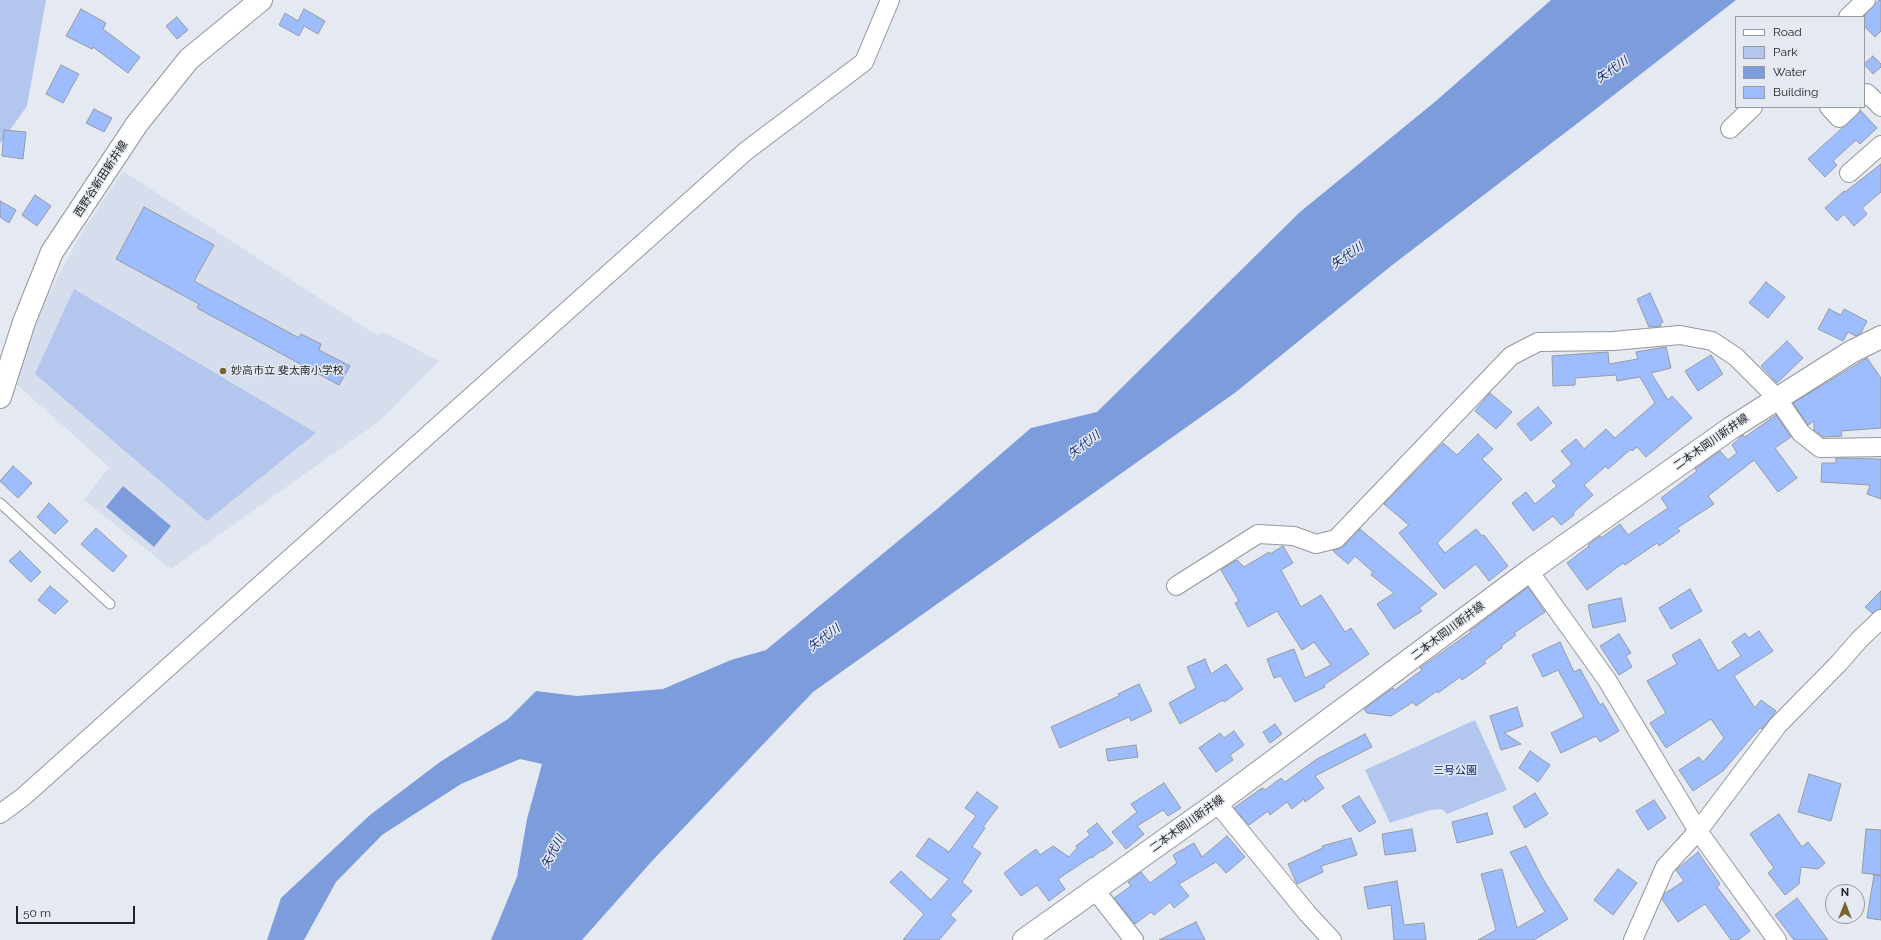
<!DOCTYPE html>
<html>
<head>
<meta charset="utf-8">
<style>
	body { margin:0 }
	#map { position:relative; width:1881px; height:940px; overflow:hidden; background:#e5e9f1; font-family:Raleway,sans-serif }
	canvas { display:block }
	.legend { position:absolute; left:1735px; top:16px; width:130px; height:92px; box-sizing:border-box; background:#e5e9f1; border:1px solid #979aa0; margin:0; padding:5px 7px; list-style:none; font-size:12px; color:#222426 }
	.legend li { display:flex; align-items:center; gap:8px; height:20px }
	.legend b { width:20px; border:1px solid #979aa0 }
	.north { position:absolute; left:1825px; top:884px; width:40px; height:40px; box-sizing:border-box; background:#e5e9f1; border:1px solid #979aa0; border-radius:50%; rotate:0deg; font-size:11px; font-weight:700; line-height:16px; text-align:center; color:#222426 }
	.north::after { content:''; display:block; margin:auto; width:14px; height:18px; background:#7a6333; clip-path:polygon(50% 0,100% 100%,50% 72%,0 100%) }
	.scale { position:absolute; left:16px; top:906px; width:119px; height:18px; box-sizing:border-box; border:2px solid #222426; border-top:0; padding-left:5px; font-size:12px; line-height:14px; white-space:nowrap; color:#222426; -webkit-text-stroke:3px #e5e9f1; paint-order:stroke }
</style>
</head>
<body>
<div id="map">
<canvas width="1881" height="940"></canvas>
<ul class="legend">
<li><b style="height:5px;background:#fff"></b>Road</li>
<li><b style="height:11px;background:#b2c6ee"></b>Park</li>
<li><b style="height:11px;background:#7d9cdb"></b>Water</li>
<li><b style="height:11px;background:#9dbdff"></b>Building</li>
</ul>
<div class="north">N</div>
<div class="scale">50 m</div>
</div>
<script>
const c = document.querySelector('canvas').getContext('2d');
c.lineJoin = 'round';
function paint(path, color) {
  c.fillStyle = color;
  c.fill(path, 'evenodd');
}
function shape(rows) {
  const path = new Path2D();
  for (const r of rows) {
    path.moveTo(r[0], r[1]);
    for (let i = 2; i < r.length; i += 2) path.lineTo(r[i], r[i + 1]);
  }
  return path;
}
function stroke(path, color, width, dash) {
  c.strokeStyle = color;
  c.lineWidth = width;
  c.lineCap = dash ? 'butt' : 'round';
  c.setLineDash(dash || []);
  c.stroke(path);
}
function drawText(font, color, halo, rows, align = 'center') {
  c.font = font + ' Raleway,"Noto Sans JP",sans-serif';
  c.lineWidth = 3;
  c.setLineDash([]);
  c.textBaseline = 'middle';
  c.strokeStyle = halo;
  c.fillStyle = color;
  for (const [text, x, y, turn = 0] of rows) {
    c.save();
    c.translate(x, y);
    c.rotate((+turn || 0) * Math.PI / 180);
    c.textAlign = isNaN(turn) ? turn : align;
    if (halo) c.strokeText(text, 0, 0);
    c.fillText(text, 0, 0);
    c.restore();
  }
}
paint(shape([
	[123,171,378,336,383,332,439,361,382,419,171,569,84,500,109,467,13,381,40,311,79,237]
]), '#d6ddec');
paint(shape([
	[0,0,46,0,27,106,0,144],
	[74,289,316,433,207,521,35,374],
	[1475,720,1507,790,1447,814,1442,809,1430,810,1390,823,1365,770]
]), '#b2c6ee');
paint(shape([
	[1551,0,1736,0,1583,119,1391,266,1236,392,813,692,652,861,582,940,491,940,517,877,527,819,542,764,520,759,461,784,382,835,336,882,304,940,267,940,281,898,370,815,440,762,508,719,536,691,577,696,663,689,731,660,766,650,937,509,1031,428,1097,412,1300,212,1436,101],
	[123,486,171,526,154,547,106,507]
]), '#7d9cdb');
const building = shape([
	[1879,0,1881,0,1881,31,1875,37,1864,26,1864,16,1879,0],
	[81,9,106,23,103,29,140,57,128,73,93,47,92,49,66,36,81,9],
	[304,9,325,21,318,34,304,26,299,36,279,25,285,13,298,21,304,9],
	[177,17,188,30,177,39,166,26,177,17],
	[1873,56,1881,64,1881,67,1873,74,1864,64,1873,56],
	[61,65,79,74,63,103,46,94,61,65],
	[94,109,112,118,104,132,86,123,94,109],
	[1861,111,1877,128,1860,144,1856,140,1833,161,1837,165,1825,177,1808,159,1861,111],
	[4,130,26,132,23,159,2,156,4,130],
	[1881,164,1881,192,1862,208,1867,214,1854,226,1844,214,1837,221,1825,208,1844,191,1845,192,1881,164],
	[35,195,51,206,37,226,22,215,35,195],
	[0,201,16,210,9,223,0,217,0,201],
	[144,207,214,245,194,281,299,338,301,334,321,344,319,350,350,366,339,385,197,308,199,304,116,259,144,207],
	[1766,282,1785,297,1768,318,1749,303,1766,282],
	[1650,293,1663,322,1660,324,1661,326,1649,327,1637,299,1650,293],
	[1829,309,1841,315,1844,309,1867,321,1861,333,1856,336,1848,332,1843,341,1818,329,1829,309],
	[1787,341,1803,358,1777,383,1761,366,1787,341],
	[1666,347,1671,368,1651,373,1668,400,1672,396,1692,418,1646,457,1637,447,1632,451,1631,449,1608,469,1606,466,1584,485,1593,495,1573,513,1574,515,1561,525,1553,516,1533,531,1512,503,1526,492,1535,504,1557,486,1552,481,1572,464,1561,451,1576,439,1584,449,1606,429,1615,438,1655,403,1640,377,1617,381,1616,375,1575,378,1575,385,1553,386,1552,356,1608,352,1609,364,1638,359,1636,352,1666,347],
	[1711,355,1723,374,1698,391,1685,371,1711,355],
	[1867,358,1881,378,1881,428,1841,431,1842,436,1823,437,1814,430,1814,421,1808,425,1793,403,1867,358],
	[1490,393,1512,412,1496,429,1475,411,1490,393],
	[1538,407,1552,423,1531,441,1517,424,1538,407],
	[1776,415,1791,437,1775,448,1797,478,1778,492,1754,460,1708,496,1714,504,1677,528,1680,531,1659,546,1657,543,1625,565,1623,563,1587,590,1567,563,1589,546,1588,545,1600,536,1601,538,1620,524,1628,535,1668,508,1661,498,1697,471,1695,469,1720,451,1728,460,1737,453,1732,445,1743,435,1745,437,1776,415],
	[1478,434,1493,449,1482,459,1502,479,1437,543,1445,553,1476,529,1482,536,1484,535,1508,566,1489,581,1476,564,1444,589,1399,533,1409,525,1384,504,1443,443,1457,455,1478,434],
	[1836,458,1881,459,1881,499,1867,494,1870,485,1821,482,1822,463,1836,463,1836,458],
	[13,466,32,483,18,498,0,481,13,466],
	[49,503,68,521,55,534,37,517,49,503],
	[96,528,127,556,113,572,81,544,96,528],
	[1360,529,1437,594,1419,608,1422,611,1394,629,1377,604,1394,593,1371,575,1373,572,1355,556,1348,564,1333,551,1344,546,1360,529],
	[1283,546,1293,563,1281,570,1301,607,1321,595,1345,632,1351,628,1369,654,1324,685,1325,687,1295,702,1281,676,1274,678,1267,659,1294,649,1305,678,1331,665,1314,642,1302,650,1277,611,1248,627,1235,603,1239,601,1221,570,1237,560,1244,567,1269,552,1270,554,1283,546],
	[20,551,41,572,31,582,9,561,20,551],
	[50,586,68,601,55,614,38,600,50,586],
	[1528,587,1545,612,1514,633,1516,635,1501,646,1502,648,1484,661,1486,663,1462,680,1460,677,1438,693,1437,691,1416,706,1413,702,1391,716,1367,713,1364,709,1393,688,1395,690,1422,670,1420,668,1471,632,1470,631,1528,587],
	[1690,589,1702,611,1671,629,1659,608,1690,589],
	[1881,591,1881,609,1872,613,1865,607,1881,591],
	[1621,598,1626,621,1593,628,1588,605,1621,598],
	[1759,631,1773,651,1734,676,1755,708,1761,700,1776,711,1762,729,1760,728,1723,771,1693,791,1679,770,1699,757,1703,762,1724,738,1711,719,1666,748,1650,723,1666,713,1647,681,1677,664,1672,655,1700,639,1718,671,1741,656,1732,642,1745,633,1749,638,1759,631],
	[1619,634,1631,653,1626,656,1632,667,1619,675,1600,646,1619,634],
	[1560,642,1574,672,1580,669,1600,705,1603,703,1619,731,1600,742,1596,736,1561,753,1551,733,1584,717,1558,670,1543,677,1532,655,1560,642],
	[1205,659,1211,674,1226,664,1243,689,1224,702,1223,700,1180,724,1169,703,1196,688,1187,667,1205,659],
	[1139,684,1152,711,1131,721,1129,717,1060,748,1051,727,1119,696,1118,694,1139,684],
	[1517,707,1523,726,1504,733,1521,744,1501,750,1490,716,1517,707],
	[1275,724,1282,734,1270,743,1263,732,1275,724],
	[1234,731,1244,745,1230,755,1233,760,1216,772,1199,748,1220,733,1224,738,1234,731],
	[1365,734,1372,747,1315,776,1324,788,1305,802,1304,799,1292,809,1287,802,1270,815,1268,811,1249,825,1234,808,1262,788,1265,790,1281,778,1285,782,1317,759,1365,734],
	[1136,745,1138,757,1108,761,1106,749,1136,745],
	[1530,751,1550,765,1538,782,1519,768,1530,751],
	[1809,774,1841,784,1831,821,1798,812,1809,774],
	[1164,783,1181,808,1168,816,1163,810,1137,826,1144,834,1126,849,1112,832,1137,812,1131,804,1164,783],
	[977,792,998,807,983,827,985,828,972,847,981,853,962,882,972,891,950,915,956,920,939,940,903,940,924,914,890,882,901,871,931,900,949,879,916,856,929,838,949,852,976,816,965,808,977,792],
	[1535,793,1548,814,1525,828,1513,807,1535,793],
	[1359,796,1376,822,1359,832,1342,806,1359,796],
	[1654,800,1666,818,1648,830,1636,811,1654,800],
	[1487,813,1493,834,1457,843,1452,822,1487,813],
	[1779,814,1802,847,1808,842,1825,863,1818,869,1801,867,1799,884,1785,895,1768,873,1774,868,1750,834,1779,814],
	[1097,823,1113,843,1103,851,1102,850,1092,858,1091,857,1058,879,1065,889,1049,901,1037,885,1021,896,1004,873,1036,849,1040,855,1053,846,1069,857,1077,848,1076,846,1090,835,1087,831,1097,823],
	[1412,829,1416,851,1385,855,1382,834,1412,829],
	[1866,829,1881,830,1881,875,1862,873,1866,829],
	[1227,836,1245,857,1226,873,1216,862,1179,884,1189,896,1174,908,1170,902,1154,915,1151,912,1135,924,1114,898,1131,886,1128,882,1141,872,1150,883,1177,863,1173,855,1194,843,1202,857,1227,836],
	[1351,838,1357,855,1321,866,1323,872,1297,884,1288,864,1323,848,1322,846,1351,838],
	[1526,846,1543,879,1568,919,1534,940,1478,940,1496,930,1481,874,1502,869,1517,928,1545,912,1510,852,1526,846],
	[1698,852,1720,884,1717,887,1750,931,1738,940,1731,940,1705,904,1678,922,1662,899,1664,894,1684,881,1676,870,1698,852],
	[1618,869,1637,883,1613,915,1594,900,1618,869],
	[1874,875,1881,876,1881,920,1867,918,1874,875],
	[1397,881,1404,925,1424,923,1426,940,1394,940,1391,905,1368,909,1364,887,1397,881],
	[1797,898,1828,940,1794,940,1775,915,1797,898],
	[1196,922,1205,940,1159,940,1196,922]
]);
paint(building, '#9dbdff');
stroke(building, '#979aa1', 1);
const service = shape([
	[0,503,110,604]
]);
const minor = shape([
	[1848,17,1866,0],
	[1864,96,1867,93,1881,107],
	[1829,107,1839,118,1851,107],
	[1730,129,1753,107],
	[1849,173,1881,145],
	[1529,571,1607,680,1698,831,1777,940],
	[1176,586,1258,534,1294,536,1316,544,1336,539,1511,356,1538,342,1613,341,1680,335,1712,341,1736,357,1777,398,1801,433,1820,448,1881,447],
	[1217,803,1307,913,1332,940],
	[0,814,23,797,746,151,864,62,890,0],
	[1095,890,1134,940],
	[1633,940,1665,867,1698,831,1778,725,1839,663,1859,640,1881,619]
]);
const secondary = shape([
	[0,397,24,322,52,252,137,124,189,59,261,0],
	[1024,940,1217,803,1529,571,1731,428,1851,352,1881,337]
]);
stroke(service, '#94979e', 11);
stroke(minor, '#94979e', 20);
stroke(secondary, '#94979e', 24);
stroke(service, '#fff', 9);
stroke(minor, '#fff', 18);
stroke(secondary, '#fff', 22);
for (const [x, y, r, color] of [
	[223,371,4,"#7a6333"]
]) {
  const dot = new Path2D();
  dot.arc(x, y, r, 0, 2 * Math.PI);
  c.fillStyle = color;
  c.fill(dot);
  stroke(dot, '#e5e9f1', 1.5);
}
drawText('11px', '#222426', '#e5e9f1', [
	["西野谷新田新井線",101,179,-57],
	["二本木岡川新井線",1711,442,-35],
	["二本木岡川新井線",1448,631,-37],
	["二本木岡川新井線",1187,824,-36]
]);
drawText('11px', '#222426', '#e5e9f1', [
	["妙高市立 斐太南小学校",231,371]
], 'left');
drawText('11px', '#08236c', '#e5e9f1', [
	["三号公園",1455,771]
]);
drawText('italic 12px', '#122f78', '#e5e9f1', [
	["矢代川",1612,70,-35],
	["矢代川",1347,256,-35],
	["矢代川",1084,445,-37],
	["矢代川",824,638,-37],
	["矢代川",553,852,-62]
]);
</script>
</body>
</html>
